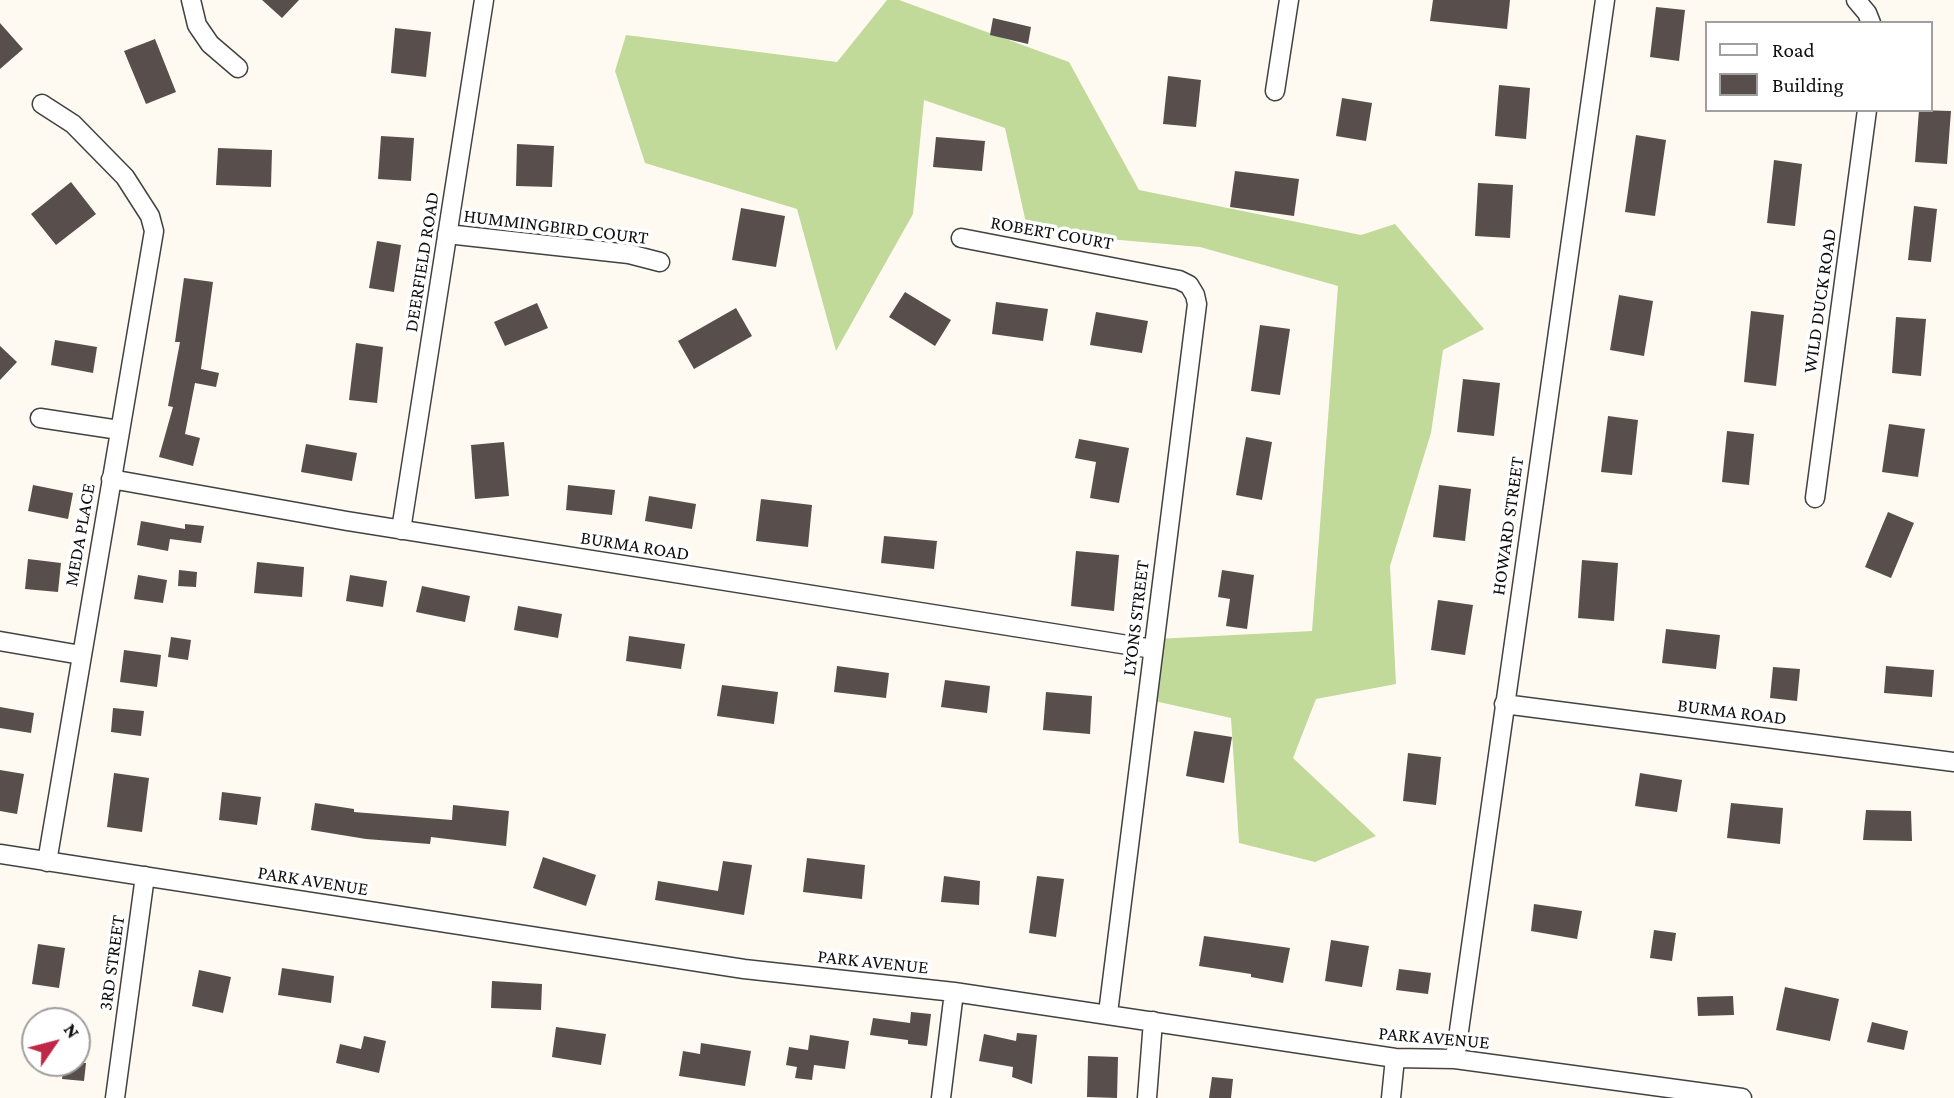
<!DOCTYPE html>
<html>
<head>
<meta charset="utf-8">
<style>
	body { margin:0 }
	#map { position:relative; width:1954px; height:1098px; overflow:hidden; background:#fffaf1; font-family:"Crimson Pro",serif }
	canvas { display:block }
	.legend { position:absolute; left:1705px; top:21px; width:228px; height:91px; box-sizing:border-box; background:#fff; border:2px solid #9f9f9f; margin:0; padding:9px 12px; list-style:none; font-size:21px; color:#0f0f0f }
	.legend li { display:flex; align-items:center; gap:14px; height:35px }
	.legend b { width:35px; border:2px solid #9f9f9f }
	.north { position:absolute; left:21px; top:1007px; width:70px; height:70px; box-sizing:border-box; background:#fff; border:2px solid #9f9f9f; border-radius:50%; rotate:55deg; font-size:19px; font-weight:700; line-height:28px; text-align:center; color:#0f0f0f }
	.north::after { content:''; display:block; margin:auto; width:24px; height:32px; background:#bf2747; clip-path:polygon(50% 0,100% 100%,50% 72%,0 100%) }
</style>
</head>
<body>
<div id="map">
<canvas width="1954" height="1098"></canvas>
<ul class="legend">
<li><b style="height:9px;background:#fff"></b>Road</li>
<li><b style="height:19px;background:#584e4b"></b>Building</li>
</ul>
<div class="north">N</div>
</div>
<script>
const c = document.querySelector('canvas').getContext('2d');
c.lineJoin = 'round';
function paint(path, color) {
  c.fillStyle = color;
  c.fill(path, 'evenodd');
}
function shape(rows) {
  const path = new Path2D();
  for (const r of rows) {
    path.moveTo(r[0], r[1]);
    for (let i = 2; i < r.length; i += 2) path.lineTo(r[i], r[i + 1]);
  }
  return path;
}
function stroke(path, color, width, dash) {
  c.strokeStyle = color;
  c.lineWidth = width;
  c.lineCap = dash ? 'butt' : 'round';
  c.setLineDash(dash || []);
  c.stroke(path);
}
function drawText(font, color, halo, rows, align = 'center') {
  c.font = font + ' "Crimson Pro",serif';
  c.lineWidth = 7;
  c.setLineDash([]);
  c.textBaseline = 'middle';
  c.strokeStyle = halo;
  c.fillStyle = color;
  for (const [text, x, y, turn = 0] of rows) {
    c.save();
    c.translate(x, y);
    c.rotate((+turn || 0) * Math.PI / 180);
    c.textAlign = isNaN(turn) ? turn : align;
    if (halo) c.strokeText(text, 0, 0);
    c.fillText(text, 0, 0);
    c.restore();
  }
}
paint(shape([
	[887,0,899,0,1069,62,1139,190,1361,235,1395,224,1484,329,1443,350,1431,433,1390,566,1396,684,1316,699,1293,758,1376,836,1315,862,1239,843,1231,718,1150,700,1156,639,1312,631,1338,286,1200,247,1028,232,1005,128,924,100,913,214,836,351,797,209,645,163,615,71,626,35,837,62]
]), '#c1da9a');
paint(shape([
	[262,0,299,0,282,18],
	[1433,0,1510,0,1507,29,1430,21],
	[1656,7,1685,10,1679,61,1650,57],
	[993,18,1031,27,1028,44,990,35],
	[0,23,23,49,0,69],
	[395,28,431,32,426,77,391,73],
	[155,39,176,92,146,104,124,51],
	[1168,76,1201,80,1196,127,1163,124],
	[1499,85,1530,88,1526,139,1495,136],
	[1342,98,1372,103,1366,141,1336,136],
	[1919,110,1951,111,1947,164,1915,162],
	[1636,135,1666,140,1655,216,1625,212],
	[381,136,414,138,411,181,378,179],
	[936,137,985,141,982,171,933,167],
	[517,144,554,146,552,187,516,186],
	[218,148,272,150,271,187,216,185],
	[1774,160,1802,164,1795,226,1767,223],
	[1235,171,1299,179,1294,216,1230,207],
	[71,182,96,214,56,245,31,214],
	[1478,183,1513,185,1510,238,1475,236],
	[1914,206,1937,209,1931,262,1908,260],
	[741,208,785,216,776,267,732,260],
	[377,241,401,245,394,292,369,288],
	[184,278,213,282,201,369,219,373,216,387,195,383,185,434,200,438,193,466,159,457,173,407,168,406,180,342,175,342],
	[905,292,951,320,935,346,889,317],
	[1619,295,1653,301,1644,356,1610,350],
	[996,302,1048,309,1043,341,992,334],
	[537,303,548,328,505,346,494,322],
	[736,308,752,336,694,369,678,341],
	[1751,311,1784,315,1776,386,1744,382],
	[1096,312,1148,321,1142,353,1090,345],
	[1896,317,1926,319,1921,376,1892,373],
	[1260,325,1290,329,1280,395,1251,391],
	[55,340,97,347,93,373,51,365],
	[356,343,383,347,377,403,349,400],
	[0,346,17,362,0,380],
	[1463,379,1500,383,1494,436,1457,432],
	[1608,416,1638,420,1632,475,1601,472],
	[1889,424,1925,429,1918,477,1882,472],
	[1727,431,1754,434,1749,485,1722,482],
	[1246,437,1272,442,1262,500,1236,495],
	[1079,439,1129,448,1119,503,1090,498,1096,462,1075,458],
	[504,442,509,496,475,499,471,445],
	[306,444,357,453,352,481,301,472],
	[33,485,73,493,68,519,28,511],
	[568,485,615,490,612,515,566,510],
	[1439,485,1471,489,1465,541,1433,537],
	[649,496,696,504,692,529,645,521],
	[761,499,812,505,808,547,756,541],
	[1888,512,1914,523,1891,578,1865,567],
	[141,521,185,529,185,524,204,526,201,543,170,539,168,551,137,545],
	[884,536,937,541,934,569,881,563],
	[1076,551,1119,555,1114,611,1071,606],
	[28,559,61,563,58,592,25,589],
	[1582,560,1618,563,1614,621,1578,618],
	[257,562,304,567,302,597,254,593],
	[179,570,197,572,196,587,178,586],
	[1222,570,1254,575,1247,629,1226,626,1230,599,1218,597],
	[138,575,167,580,163,603,134,599],
	[350,575,387,581,383,607,346,601],
	[422,586,470,596,465,622,416,612],
	[1438,600,1473,605,1465,655,1431,650],
	[518,606,562,614,558,638,514,630],
	[1666,629,1720,635,1716,669,1662,663],
	[629,636,685,644,681,669,626,661],
	[171,637,191,640,188,660,168,657],
	[124,650,161,655,157,687,120,682],
	[837,666,889,673,886,698,834,692],
	[1886,666,1934,670,1932,697,1884,693],
	[1773,667,1800,669,1797,701,1770,698],
	[945,680,990,686,987,713,941,707],
	[722,685,778,692,774,724,717,716],
	[1046,692,1092,696,1090,734,1043,730],
	[0,707,34,713,31,733,0,728],
	[113,708,144,711,141,736,111,732],
	[1194,731,1232,737,1224,783,1186,776],
	[1408,753,1441,757,1436,805,1403,801],
	[0,770,24,774,17,814,0,811],
	[114,773,149,778,142,832,107,827],
	[1640,773,1682,780,1677,812,1635,806],
	[222,792,261,797,257,825,219,820],
	[315,803,354,809,354,812,452,820,453,805,509,811,506,846,431,837,430,844,366,839,311,830],
	[1731,803,1783,808,1780,844,1727,838],
	[1866,810,1911,811,1912,841,1863,840],
	[543,857,596,875,586,906,533,888],
	[807,858,865,865,862,899,803,892],
	[723,861,752,865,744,915,655,900,658,881,718,891],
	[944,876,980,881,979,905,941,902],
	[1037,876,1064,879,1056,937,1029,933],
	[1534,904,1582,911,1577,939,1531,931],
	[1654,930,1676,933,1672,961,1650,958],
	[1204,936,1290,948,1283,983,1251,977,1251,974,1199,966],
	[1331,940,1369,946,1362,987,1325,981],
	[38,944,65,948,59,988,32,984],
	[282,968,334,976,331,1003,278,995],
	[1399,969,1431,973,1428,994,1396,990],
	[199,970,231,977,223,1013,192,1006],
	[492,981,542,984,541,1010,491,1008],
	[1785,987,1839,999,1830,1041,1776,1030],
	[1733,996,1734,1015,1698,1016,1697,997],
	[911,1012,931,1014,927,1046,908,1044,908,1040,870,1035,873,1018,910,1023],
	[1872,1022,1908,1031,1904,1050,1867,1042],
	[556,1027,606,1034,601,1065,552,1057],
	[1017,1033,1037,1035,1032,1084,1012,1077,1013,1067,979,1061,984,1034,1016,1041],
	[810,1035,849,1041,845,1069,814,1065,812,1080,795,1078,797,1067,786,1065,789,1047,808,1050],
	[364,1036,386,1041,379,1073,336,1063,340,1044,361,1049],
	[701,1043,751,1051,745,1086,679,1076,683,1051,700,1054],
	[1088,1056,1118,1057,1117,1098,1087,1097],
	[64,1063,86,1063,84,1081,62,1079],
	[1212,1077,1233,1079,1231,1098,1209,1098]
]), '#584e4b');
const minor = shape([
	[191,0,197,25,210,44,238,68],
	[1856,0,1867,13,1871,23],
	[1275,91,1289,0],
	[42,104,73,124,125,177,150,216,154,231,47,862],
	[447,234,629,254,660,262],
	[961,238,1179,280,1189,285,1195,295,1197,304,1108,1013],
	[40,418,119,430],
	[111,479,347,521,1153,649],
	[1815,498,1867,110],
	[401,530,484,0],
	[0,641,81,655],
	[1504,704,1954,762],
	[0,854,744,969,954,992,1395,1058,1455,1059,1742,1098],
	[1455,1059,1605,0],
	[115,1098,145,876],
	[941,1098,954,992],
	[1147,1098,1153,1021],
	[1391,1098,1395,1058]
]);
stroke(minor, '#424242', 21);
stroke(minor, '#fff', 18);
drawText('19px', '#0f0f0f', '#fff', [
	["HUMMINGBIRD COURT",556,227,7],
	["ROBERT COURT",1052,233,10],
	["DEERFIELD ROAD",422,262,-81],
	["WILD DUCK ROAD",1820,301,-82],
	["HOWARD STREET",1508,526,-82],
	["MEDA PLACE",80,535,-80],
	["BURMA ROAD",635,546,9],
	["LYONS STREET",1136,618,-83],
	["BURMA ROAD",1732,712,7],
	["PARK AVENUE",313,881,9],
	["PARK AVENUE",873,962,6],
	["3RD STREET",112,963,-82],
	["PARK AVENUE",1434,1038,5]
]);
</script>
</body>
</html>
